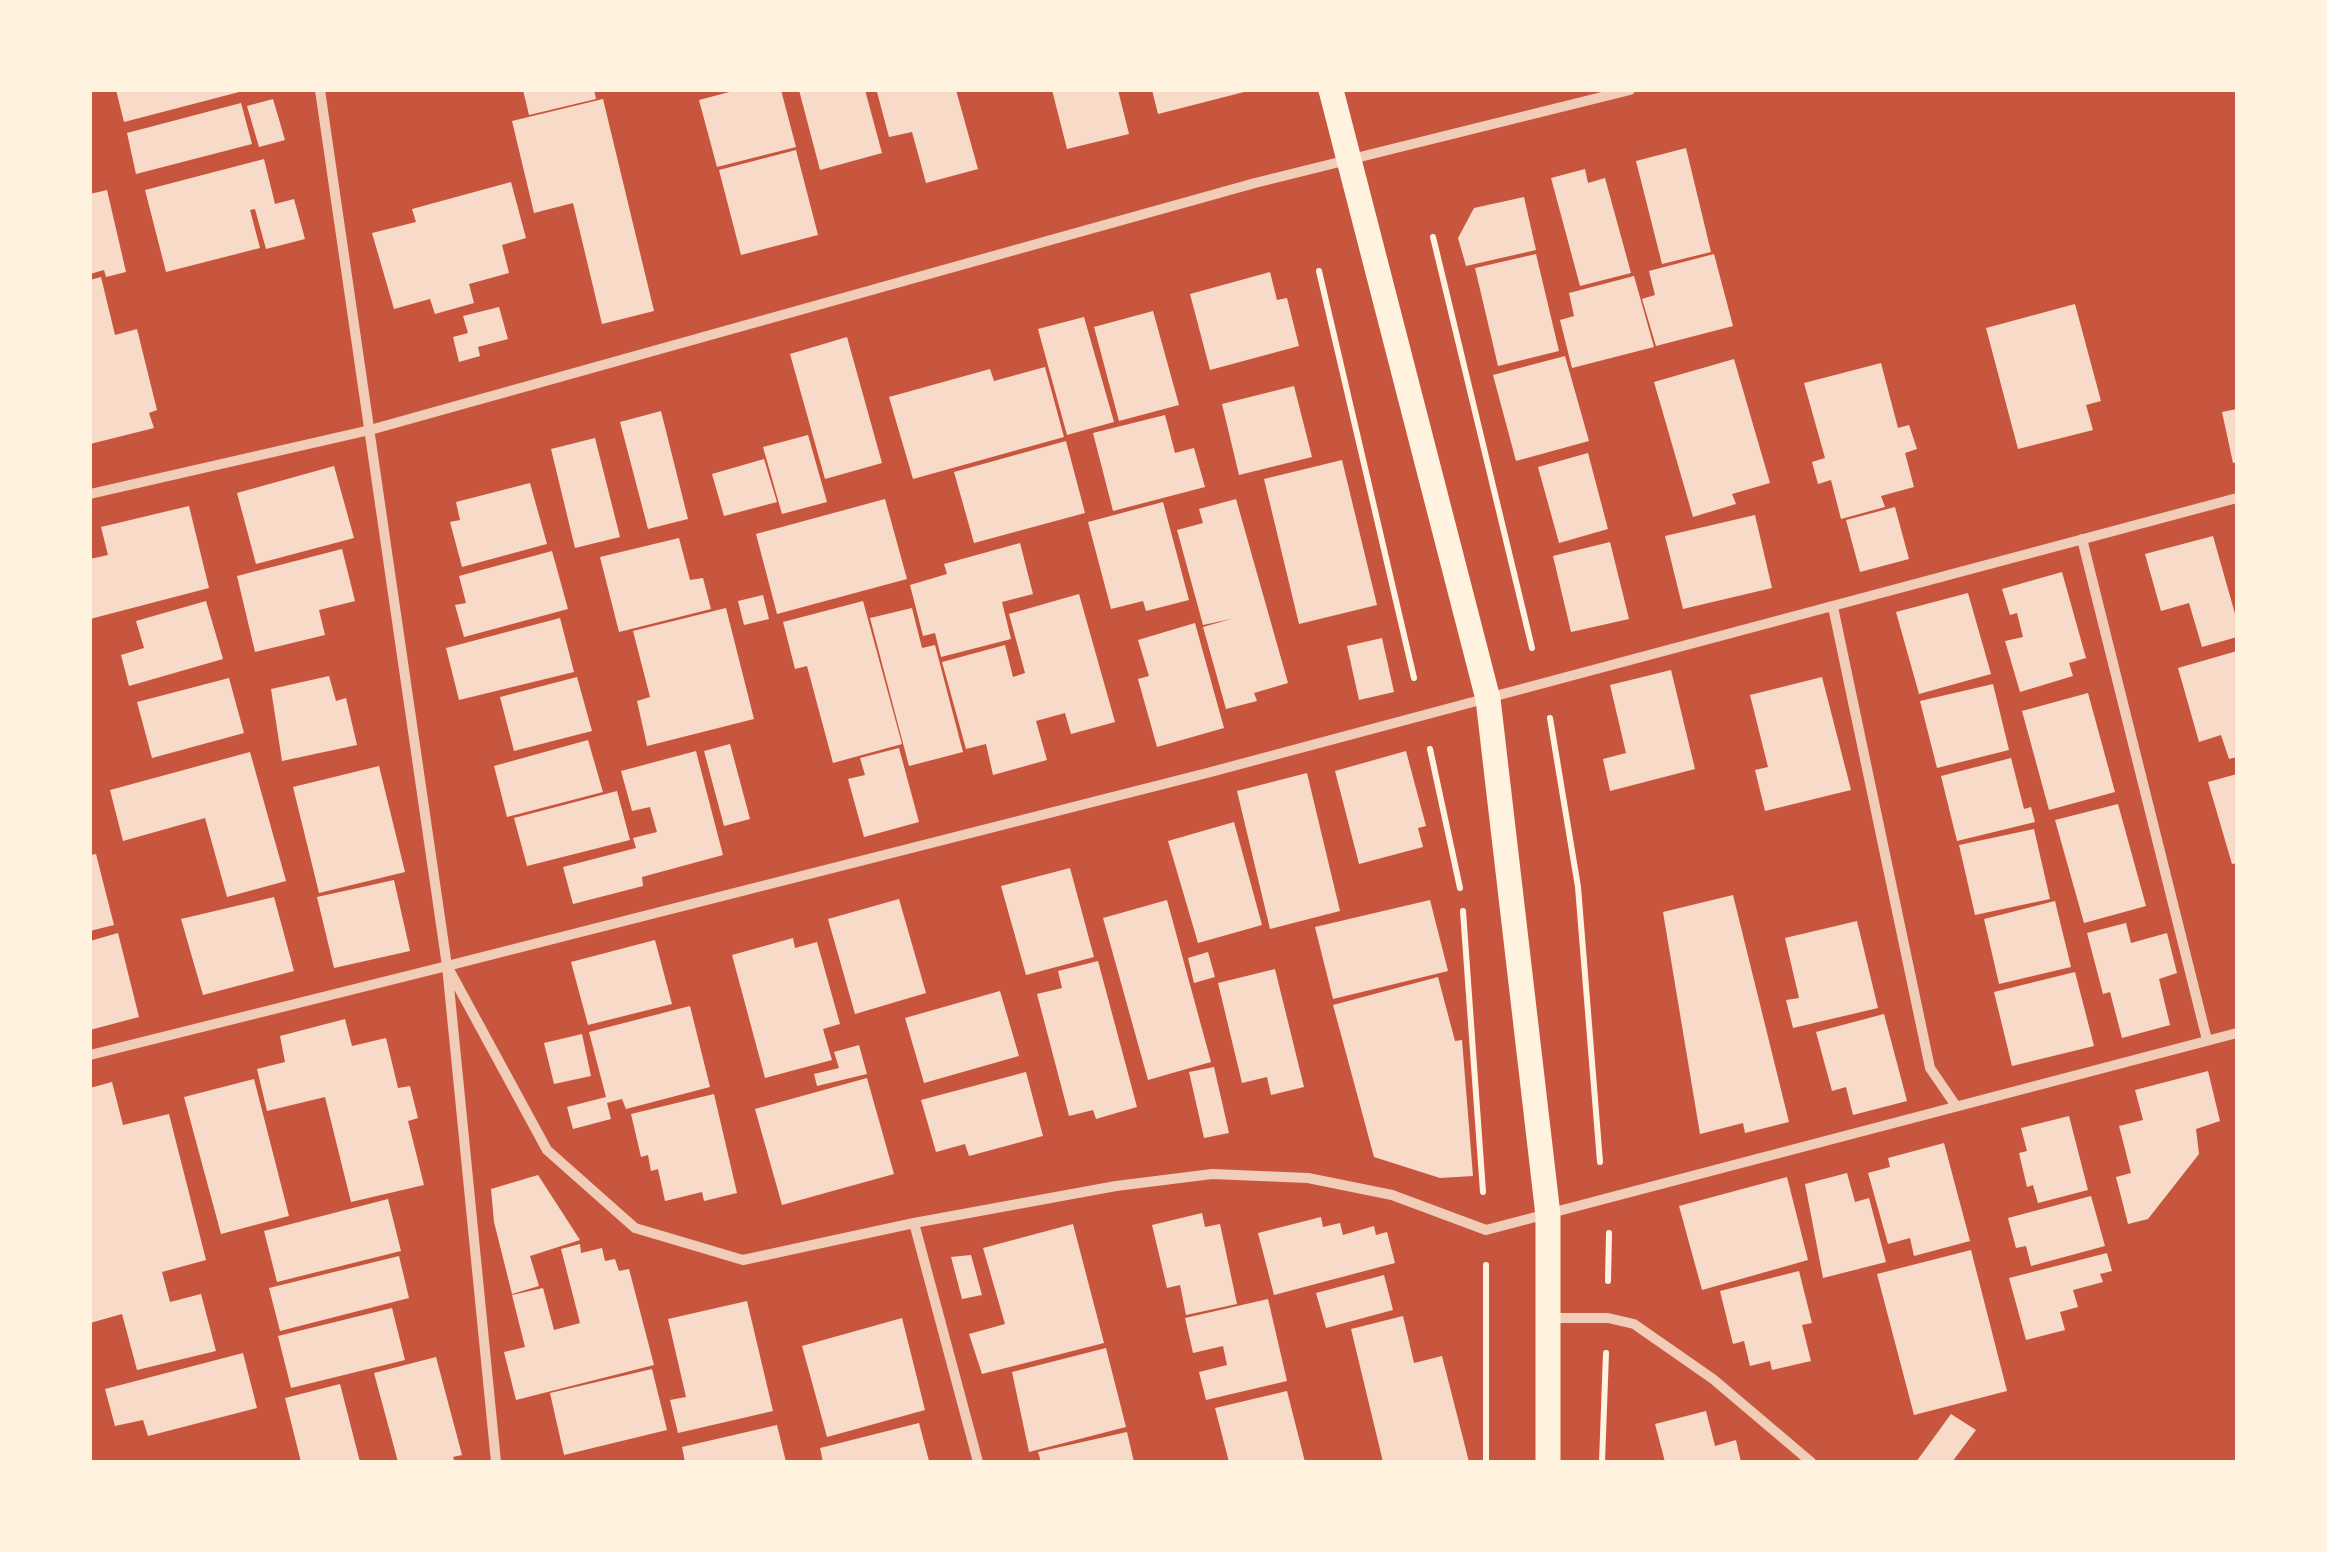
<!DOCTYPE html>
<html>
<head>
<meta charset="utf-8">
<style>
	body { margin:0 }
	#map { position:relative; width:2327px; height:1552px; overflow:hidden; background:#c8553d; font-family:"Noto Sans",sans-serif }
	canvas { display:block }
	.frame { position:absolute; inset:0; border:92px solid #fff3e0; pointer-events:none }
</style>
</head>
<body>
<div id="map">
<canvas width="2327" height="1552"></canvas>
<div class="frame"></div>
</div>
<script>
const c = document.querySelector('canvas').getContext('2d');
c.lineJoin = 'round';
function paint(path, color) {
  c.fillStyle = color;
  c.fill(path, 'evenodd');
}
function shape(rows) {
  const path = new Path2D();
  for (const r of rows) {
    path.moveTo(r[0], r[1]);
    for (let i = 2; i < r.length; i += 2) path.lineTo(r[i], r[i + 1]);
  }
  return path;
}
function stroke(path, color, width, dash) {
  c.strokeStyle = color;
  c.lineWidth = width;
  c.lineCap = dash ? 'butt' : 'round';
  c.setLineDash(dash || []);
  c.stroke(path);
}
paint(shape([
	[116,90,243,90,243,91,124,122],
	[523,90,594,90,596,99,529,115],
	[737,90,781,90,796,147,717,167,699,100],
	[799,90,865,90,882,153,820,170],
	[956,90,978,169,926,183,912,132,889,137,877,92],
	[1052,90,1118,90,1129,134,1067,149],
	[1152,90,1248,90,1248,91,1158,114],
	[273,99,285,140,259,147,247,106],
	[603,99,654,311,602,324,573,203,534,213,512,121],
	[241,103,252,144,136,174,127,133],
	[1686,148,1711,252,1662,264,1636,161],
	[796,150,818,235,741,255,719,170],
	[264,159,275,204,294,199,305,239,266,249,255,209,250,210,260,248,166,272,145,190],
	[1585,169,1588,183,1605,178,1631,273,1580,286,1551,178],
	[511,182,526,238,502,245,509,273,469,284,474,303,435,314,430,299,394,309,372,233,416,222,412,209],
	[107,190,126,272,106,277,104,270,90,274,90,194],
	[1524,197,1536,250,1466,266,1458,238,1474,208],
	[1536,254,1559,351,1498,366,1475,268],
	[1714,254,1733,326,1656,346,1642,299,1655,295,1649,271],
	[1270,272,1277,300,1287,298,1299,346,1210,370,1190,294],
	[1634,276,1654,347,1572,368,1560,320,1574,316,1569,293],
	[101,277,115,335,137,329,157,410,149,413,154,428,90,444,90,280],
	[2075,304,2101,401,2086,405,2093,430,2018,449,1986,328],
	[499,307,508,339,478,347,480,356,459,362,453,337,468,333,463,316],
	[1153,311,1179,405,1119,421,1094,327],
	[1084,317,1114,422,1067,435,1038,329],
	[847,337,882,463,825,479,790,354],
	[1565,356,1589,441,1516,461,1493,375],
	[1734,359,1770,483,1732,494,1736,504,1693,517,1654,382],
	[1881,363,1898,428,1909,425,1917,449,1905,453,1914,487,1881,496,1885,507,1841,519,1831,480,1818,484,1812,462,1825,458,1804,383],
	[1045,367,1064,437,913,479,889,397,990,369,994,381],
	[1294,386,1312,457,1239,475,1222,404],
	[2237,409,2237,462,2233,463,2222,412],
	[661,411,688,519,648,529,620,422],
	[1165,415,1175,453,1194,448,1205,487,1113,511,1093,433],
	[808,435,827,502,782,514,763,447],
	[595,438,620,537,575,548,551,449],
	[1066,441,1085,513,974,543,954,472],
	[1588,453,1608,529,1559,543,1538,467],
	[764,459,777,502,724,516,712,474],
	[1342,460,1377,605,1299,624,1264,479],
	[334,466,354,538,256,564,237,493],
	[530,483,547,544,462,567,450,522,460,520,456,502],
	[885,499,907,579,777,614,756,534],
	[1236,499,1288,683,1254,693,1257,701,1226,709,1203,627,1231,619,1203,625,1177,530,1203,523,1199,509],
	[1163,502,1189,600,1146,611,1143,601,1111,609,1088,522],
	[189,506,209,588,90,619,90,559,108,555,101,527],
	[1895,507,1909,559,1860,572,1846,520],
	[1755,515,1772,588,1683,609,1665,536],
	[2213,536,2237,621,2237,637,2202,647,2189,603,2161,611,2145,554],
	[679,538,690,580,703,578,711,609,619,632,600,557],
	[1610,542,1629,619,1571,632,1553,556],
	[1020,543,1033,594,1002,602,1011,639,941,657,935,633,923,636,910,585,947,574,944,564],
	[342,549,355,601,319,610,325,635,255,652,237,576],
	[552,551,568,609,464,637,455,605,466,603,459,576],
	[2062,572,2086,658,2069,663,2073,676,2020,692,2005,641,2023,637,2017,613,2010,615,2002,589],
	[1968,593,1991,674,1919,694,1896,612],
	[1079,594,1115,722,1071,734,1065,713,1036,721,1047,760,993,775,986,744,966,749,942,662,1005,645,1013,677,1025,673,1009,614],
	[763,595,769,619,744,625,738,601],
	[206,601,223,659,129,686,121,655,144,648,136,621],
	[863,601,902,744,833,763,807,666,795,669,783,622],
	[726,608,754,719,647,746,637,701,650,697,633,631],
	[912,608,922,648,935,645,963,752,909,766,870,618],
	[560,618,574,672,459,700,446,648],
	[1195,623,1224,728,1157,747,1138,679,1149,676,1138,640],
	[1382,638,1394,692,1359,700,1347,646],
	[2237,651,2237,757,2229,759,2221,735,2199,742,2178,668],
	[1671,670,1695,769,1610,791,1603,759,1626,753,1610,685],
	[329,676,336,701,346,698,357,745,282,761,271,689],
	[577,677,592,731,514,751,500,697],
	[1822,677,1851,790,1765,811,1755,770,1768,767,1750,695],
	[229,678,244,733,152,758,137,702],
	[1993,684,2009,750,1937,768,1920,701],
	[2088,693,2115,792,2049,810,2022,711],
	[588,740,603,792,507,817,494,766],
	[730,744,750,819,724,826,704,751],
	[899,748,919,822,864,837,848,779,865,775,860,758],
	[696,751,723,855,642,877,643,886,573,904,563,867,636,848,633,838,657,832,650,807,632,811,621,771],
	[1406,751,1426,826,1418,828,1423,847,1359,864,1335,771],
	[250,752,286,881,227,897,205,818,123,841,110,790],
	[2011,758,2024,809,2031,807,2035,822,1957,841,1941,776],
	[379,766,405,872,319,893,293,787],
	[1307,773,1340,911,1270,929,1237,791],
	[2237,774,2237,863,2232,864,2208,782],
	[617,791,630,840,527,866,514,818],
	[2118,804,2146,906,2084,923,2055,820],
	[1234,822,1262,925,1198,943,1168,841],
	[2034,829,2050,899,1975,915,1959,845],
	[96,854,114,925,90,931,90,855],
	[1070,868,1094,957,1026,975,1001,886],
	[394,880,410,951,334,968,317,897],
	[1733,895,1789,1122,1745,1133,1743,1123,1700,1134,1663,912],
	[274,897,294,971,203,995,181,919],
	[899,899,926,993,855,1014,828,919],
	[1167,900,1211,1062,1148,1080,1103,918],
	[1430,900,1448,971,1333,999,1315,927],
	[2055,901,2071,967,1999,984,1984,919],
	[1857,921,1878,1008,1793,1028,1786,1000,1799,998,1785,938],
	[2126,923,2131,943,2167,933,2177,973,2159,979,2170,1025,2122,1038,2110,992,2103,994,2087,933],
	[118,933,139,1017,90,1030,90,941],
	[793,938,795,948,817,942,840,1024,823,1029,832,1060,765,1078,732,955],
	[655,940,672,1004,588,1025,571,962],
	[1208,952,1215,977,1194,983,1188,958],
	[1098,961,1137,1107,1096,1119,1093,1110,1069,1116,1037,994,1062,988,1058,971],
	[1275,969,1304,1087,1271,1095,1267,1077,1242,1083,1218,983],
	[2075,972,2094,1046,2012,1066,1994,992],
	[1438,977,1455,1041,1462,1040,1473,1176,1440,1178,1374,1157,1333,1005],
	[1000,991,1019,1056,924,1083,905,1018],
	[690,1006,710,1087,626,1109,622,1099,607,1103,611,1119,573,1129,567,1107,606,1097,589,1032],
	[1884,1014,1907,1101,1853,1115,1846,1087,1832,1091,1816,1032],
	[345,1019,352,1046,386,1038,398,1088,410,1086,418,1118,408,1121,424,1185,351,1202,325,1097,267,1111,257,1069,285,1062,280,1036],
	[582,1034,591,1076,554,1084,544,1043],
	[859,1045,867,1074,817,1086,814,1074,839,1068,834,1052],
	[1214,1067,1229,1133,1204,1138,1189,1072],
	[2208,1071,2220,1121,2196,1129,2199,1154,2148,1219,2128,1224,2116,1177,2131,1173,2119,1126,2143,1120,2135,1090],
	[1026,1072,1043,1136,969,1156,965,1144,936,1152,921,1100],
	[867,1078,894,1174,782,1205,755,1109],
	[254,1079,289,1216,221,1234,184,1097],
	[112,1082,123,1125,169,1114,206,1260,162,1272,170,1302,201,1294,216,1351,137,1370,122,1314,90,1323,90,1088],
	[714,1094,737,1193,704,1201,702,1192,665,1201,658,1169,651,1171,648,1155,641,1157,631,1114],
	[2069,1116,2088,1190,2038,1203,2033,1185,2027,1187,2019,1153,2027,1151,2021,1128],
	[1944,1143,1970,1241,1914,1256,1910,1238,1888,1244,1868,1173,1890,1167,1888,1158],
	[1847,1173,1855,1202,1869,1198,1886,1262,1823,1278,1805,1184],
	[538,1175,580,1240,530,1256,539,1286,512,1294,494,1222,491,1189],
	[1787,1177,1808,1260,1702,1290,1679,1206],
	[2091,1196,2105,1246,2031,1266,2026,1246,2016,1248,2008,1218],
	[388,1199,401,1251,277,1282,264,1231],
	[1202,1213,1205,1227,1220,1224,1237,1304,1186,1315,1180,1285,1167,1288,1152,1225],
	[1321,1217,1323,1227,1340,1223,1343,1235,1374,1226,1376,1235,1387,1232,1395,1263,1274,1295,1258,1233],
	[1073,1224,1104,1343,982,1374,969,1334,1005,1324,983,1248],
	[580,1244,581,1253,602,1248,605,1261,615,1259,619,1271,629,1269,654,1365,516,1400,504,1352,525,1347,512,1295,543,1288,554,1330,580,1323,561,1249],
	[1971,1250,2007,1391,1914,1415,1877,1274],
	[2107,1253,2112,1271,2100,1274,2103,1282,2073,1290,2078,1307,2060,1312,2065,1330,2026,1340,2009,1278],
	[971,1255,982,1295,962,1299,951,1257],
	[399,1256,409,1298,280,1331,269,1288],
	[1799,1271,1812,1323,1802,1325,1811,1361,1772,1370,1770,1361,1750,1366,1744,1341,1733,1344,1720,1291],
	[1384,1275,1393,1310,1326,1328,1316,1293],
	[1268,1299,1287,1381,1206,1400,1199,1372,1227,1365,1223,1346,1193,1353,1185,1318],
	[747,1301,773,1411,678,1433,670,1400,686,1397,668,1319],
	[392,1308,405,1360,291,1388,278,1336],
	[1403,1316,1414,1363,1442,1356,1469,1462,1383,1462,1351,1329],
	[902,1318,925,1410,827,1437,802,1346],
	[1106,1348,1126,1427,1029,1452,1012,1372],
	[243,1353,257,1408,148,1436,143,1420,115,1426,105,1389],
	[436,1357,462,1455,453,1457,455,1462,398,1462,374,1373],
	[652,1369,667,1430,564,1455,550,1393],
	[340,1384,360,1462,301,1462,285,1398],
	[1287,1391,1305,1462,1229,1462,1215,1408],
	[1706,1411,1715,1446,1736,1440,1741,1462,1665,1462,1655,1424],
	[1951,1414,1976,1430,1952,1462,1916,1462],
	[919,1423,929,1461,823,1462,820,1448],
	[777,1425,786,1462,685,1462,682,1447],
	[1127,1432,1134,1462,1041,1462,1038,1452]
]), '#f7dbc8');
stroke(shape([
	[1433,237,1532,648],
	[1319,271,1414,678],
	[1550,718,1578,887,1600,1162],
	[1430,749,1460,888],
	[1463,911,1483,1192],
	[1486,1265,1486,1462],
	[1608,1281,1609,1233],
	[1602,1462,1606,1353]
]), '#fff3e0', 6);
stroke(shape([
	[320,90,447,966,496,1462],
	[90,494,370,430,1255,183,1630,90],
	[2237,498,1207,773,447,966,547,1150,635,1228,743,1260,914,1223,1116,1186,1212,1174,1308,1178,1392,1195,1486,1230,2237,1033],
	[2082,539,2207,1040],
	[1833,607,1930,1068,1956,1106],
	[90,1055,447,966],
	[914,1223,978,1462],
	[1551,1318,1608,1318,1634,1324,1713,1379,1811,1462]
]), '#f1ccb7', 10);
stroke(shape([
	[1331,90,1488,699,1548,1215,1548,1462]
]), '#fff3e0', 25);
</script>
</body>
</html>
